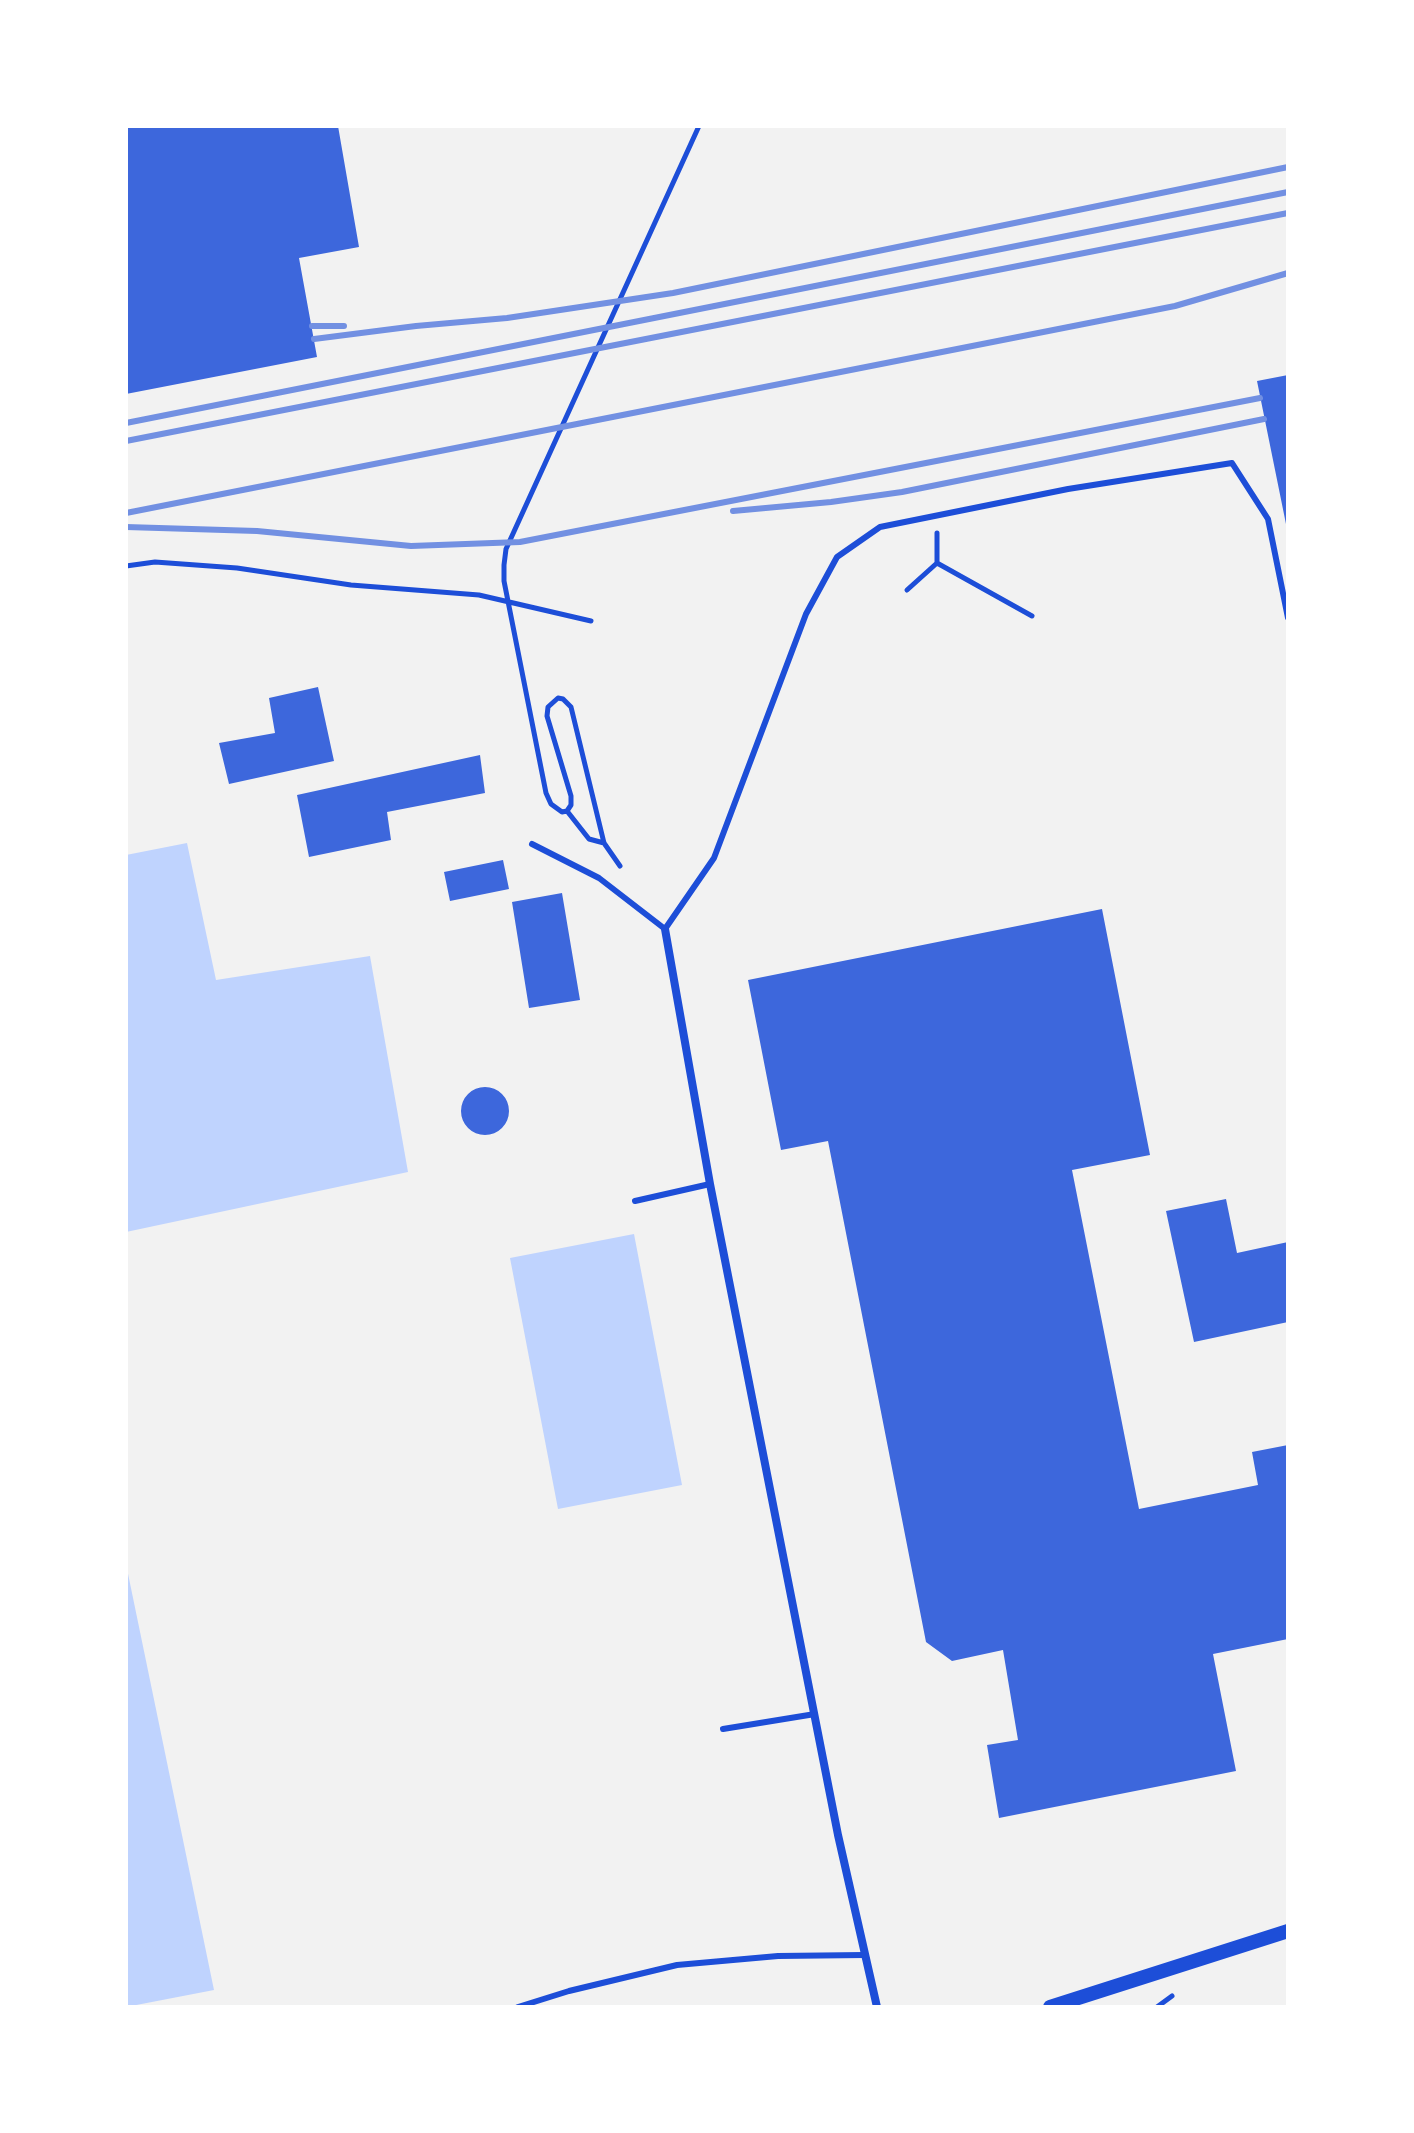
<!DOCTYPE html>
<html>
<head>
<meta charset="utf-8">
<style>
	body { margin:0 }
	#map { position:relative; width:1414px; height:2133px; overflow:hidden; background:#f2f2f2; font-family:"IBM Plex Sans",sans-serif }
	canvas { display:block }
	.frame { position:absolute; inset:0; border:128px solid #fff; pointer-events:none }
</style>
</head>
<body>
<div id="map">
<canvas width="1414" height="2133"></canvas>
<div class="frame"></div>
</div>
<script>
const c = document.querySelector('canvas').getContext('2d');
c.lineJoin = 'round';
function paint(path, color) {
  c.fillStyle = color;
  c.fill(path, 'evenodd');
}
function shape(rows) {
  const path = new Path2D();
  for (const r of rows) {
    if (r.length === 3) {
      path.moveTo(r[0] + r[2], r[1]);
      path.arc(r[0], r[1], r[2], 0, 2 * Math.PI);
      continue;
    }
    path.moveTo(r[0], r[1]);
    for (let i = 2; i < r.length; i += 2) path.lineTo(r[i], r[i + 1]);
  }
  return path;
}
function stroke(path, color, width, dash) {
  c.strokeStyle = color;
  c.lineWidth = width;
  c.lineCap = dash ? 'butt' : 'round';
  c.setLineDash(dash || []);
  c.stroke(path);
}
paint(shape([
	[187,843,216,980,370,956,408,1172,126,1232,126,855],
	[634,1234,682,1485,558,1509,510,1258],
	[126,1564,214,1990,126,2007]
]), '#bfd3fe');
paint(shape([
	[126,126,338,126,359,247,299,258,317,357,126,394],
	[1288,375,1288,529,1287,529,1257,381],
	[318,687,334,761,229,784,219,743,275,733,269,698],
	[480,755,485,793,387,812,391,840,309,857,297,795],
	[503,860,509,889,450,901,444,872],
	[562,893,580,1000,529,1008,512,902],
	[1102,909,1150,1155,1072,1170,1139,1509,1258,1485,1252,1452,1288,1445,1288,1639,1213,1654,1236,1771,999,1818,987,1745,1018,1740,1003,1650,952,1661,926,1642,828,1141,781,1150,748,980],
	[485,1111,24],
	[1226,1199,1237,1253,1288,1242,1288,1322,1194,1342,1166,1211]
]), '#3d67dc');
stroke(shape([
	[937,533,937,563,1032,616],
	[126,566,155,562,237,568,351,585,479,595,591,621],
	[907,590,937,563],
	[567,811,571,805,571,796,547,716,548,707,558,698,563,699,571,707,604,843,620,866],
	[604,843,589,839,567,811,562,812,551,804,546,793,504,581,504,565,506,549,699,126],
	[1157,2007,1172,1996]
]), '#1d4ed8', 5);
stroke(shape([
	[532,844,599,878,665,929,714,858,806,614,837,557,880,527,1068,489,1232,463,1268,519,1288,618],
	[635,1201,710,1184],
	[723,1729,815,1714],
	[518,2007,569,1991,677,1965,778,1956,864,1955]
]), '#1d4ed8', 6);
stroke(shape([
	[665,929,710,1184,838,1835,877,2007]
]), '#1d4ed8', 8);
stroke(shape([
	[1050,2007,1288,1931]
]), '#1d4ed8', 14);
stroke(shape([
	[312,326,344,326],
	[314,339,416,326,507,318,673,293,1288,167],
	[126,423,1288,192],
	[126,441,1288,213],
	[733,511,831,502,902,492,1264,419],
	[126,513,1175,306,1288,273],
	[126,527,257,531,411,546,520,542,1260,398]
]), '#7290e2', 6);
</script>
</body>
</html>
